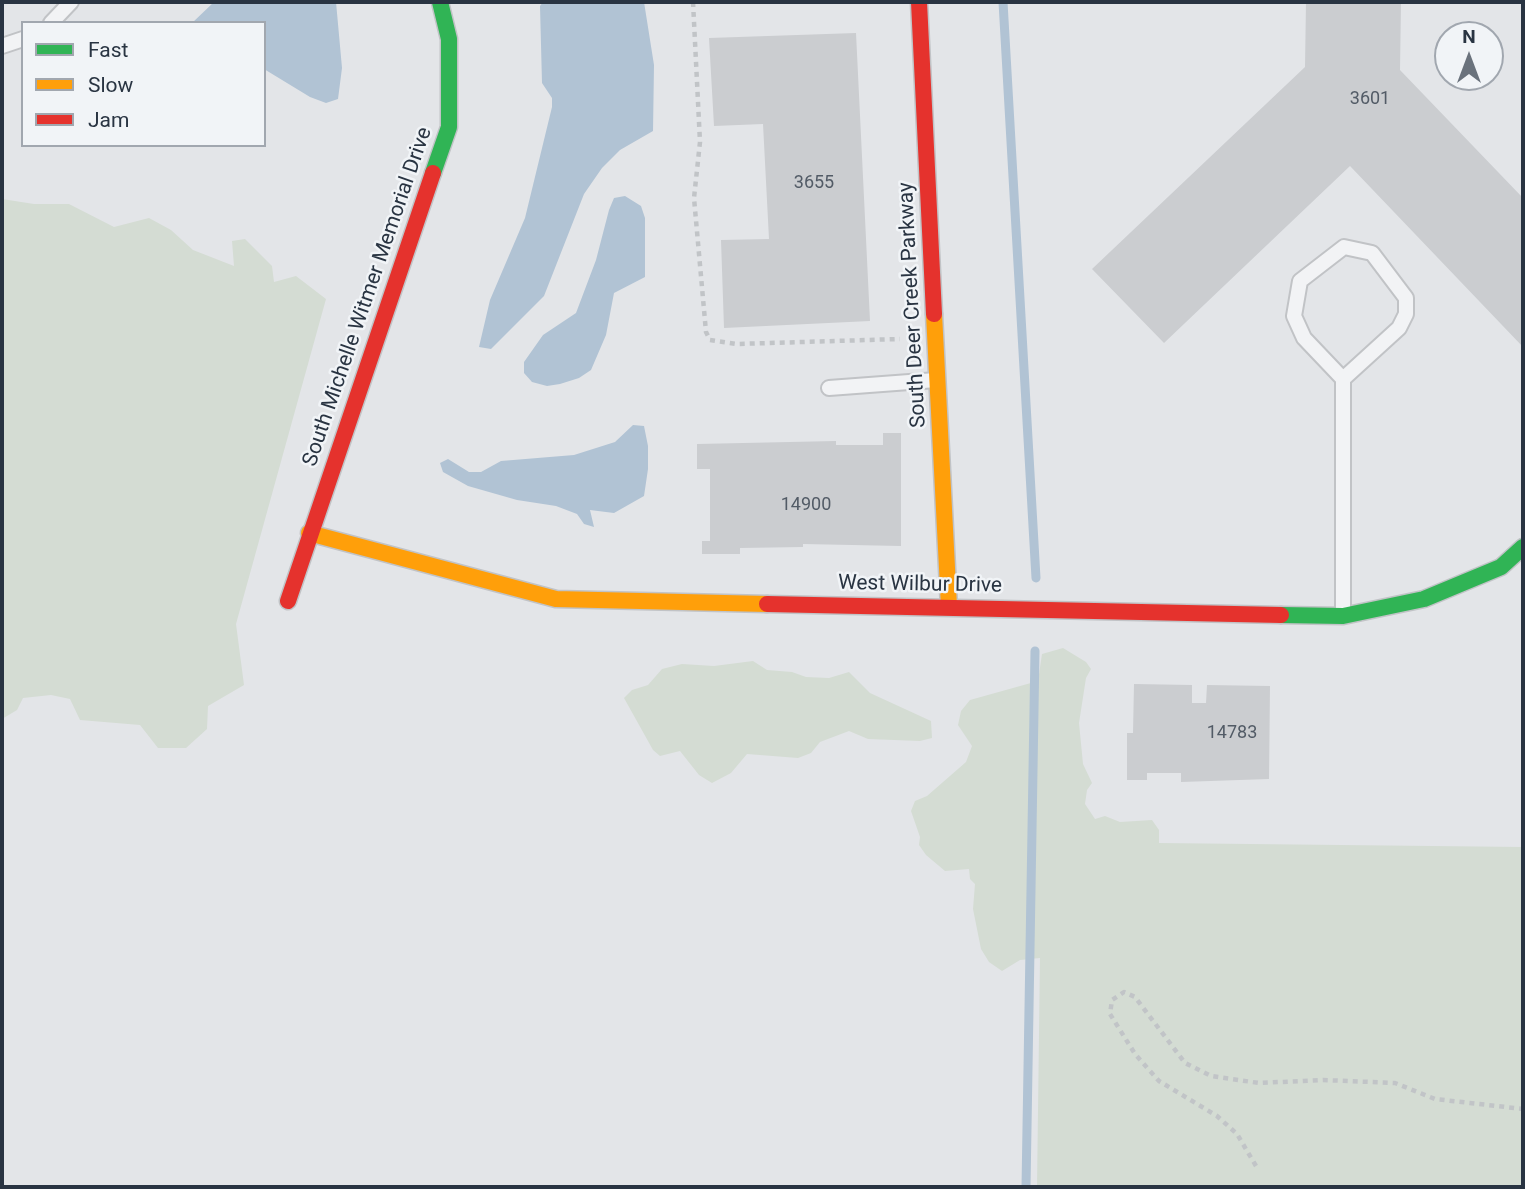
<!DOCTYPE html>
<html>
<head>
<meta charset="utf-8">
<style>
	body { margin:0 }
	#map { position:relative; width:1525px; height:1189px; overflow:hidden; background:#e3e5e8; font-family:Roboto,sans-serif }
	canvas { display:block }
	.frame { position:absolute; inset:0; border:4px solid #293442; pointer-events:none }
	.legend { position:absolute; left:21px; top:21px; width:245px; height:126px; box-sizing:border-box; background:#f1f4f7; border:2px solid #a1a7af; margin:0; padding:9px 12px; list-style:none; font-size:21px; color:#293442 }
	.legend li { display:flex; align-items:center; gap:14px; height:35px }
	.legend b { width:35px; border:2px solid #a1a7af }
	.north { position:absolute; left:1434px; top:21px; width:70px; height:70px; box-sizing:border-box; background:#f1f4f7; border:2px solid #a1a7af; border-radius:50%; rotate:0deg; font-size:19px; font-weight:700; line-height:28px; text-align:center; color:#293442 }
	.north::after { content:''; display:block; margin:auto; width:24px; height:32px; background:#6a727c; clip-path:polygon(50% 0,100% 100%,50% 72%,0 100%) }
</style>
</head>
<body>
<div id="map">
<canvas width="1525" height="1189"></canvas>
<div class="frame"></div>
<ul class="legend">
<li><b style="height:9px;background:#30b455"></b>Fast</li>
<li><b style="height:9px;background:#ff9f0a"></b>Slow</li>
<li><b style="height:9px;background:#e5322d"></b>Jam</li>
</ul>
<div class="north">N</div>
</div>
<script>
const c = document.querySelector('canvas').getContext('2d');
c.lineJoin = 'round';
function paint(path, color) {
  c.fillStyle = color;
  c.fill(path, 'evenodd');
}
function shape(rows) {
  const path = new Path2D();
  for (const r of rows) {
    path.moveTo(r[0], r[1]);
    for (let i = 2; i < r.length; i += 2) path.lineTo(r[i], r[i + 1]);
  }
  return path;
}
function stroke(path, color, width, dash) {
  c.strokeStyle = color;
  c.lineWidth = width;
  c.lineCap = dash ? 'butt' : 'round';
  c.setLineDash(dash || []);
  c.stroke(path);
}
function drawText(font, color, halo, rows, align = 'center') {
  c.font = font + ' Roboto,sans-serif';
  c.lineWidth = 5;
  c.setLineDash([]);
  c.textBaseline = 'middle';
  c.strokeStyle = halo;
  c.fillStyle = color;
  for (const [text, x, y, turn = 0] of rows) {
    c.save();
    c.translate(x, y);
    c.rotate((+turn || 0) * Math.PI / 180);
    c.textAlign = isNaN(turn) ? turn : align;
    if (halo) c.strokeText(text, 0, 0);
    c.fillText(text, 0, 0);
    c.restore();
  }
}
paint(shape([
	[2,199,34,204,69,204,114,227,149,218,171,230,193,250,234,266,232,241,245,239,272,266,274,282,296,276,326,299,236,624,244,685,208,706,207,729,186,748,158,748,140,725,80,720,70,699,51,695,23,698,17,710,2,719],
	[1063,648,1086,662,1091,669,1086,678,1079,723,1083,764,1092,783,1087,790,1085,804,1095,819,1105,816,1120,822,1152,820,1159,830,1159,843,1523,847,1523,1187,1037,1187,1040,958,1020,960,1002,971,989,962,981,949,973,909,975,884,970,879,969,869,945,871,926,855,919,845,920,837,911,811,915,801,927,796,966,762,972,746,958,725,961,711,970,700,1038,681,1042,654],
	[753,661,767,670,792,672,806,677,829,678,849,672,870,693,931,721,932,738,920,741,868,739,849,731,820,742,811,753,798,758,747,754,731,773,712,783,699,775,680,751,660,756,653,750,624,698,632,690,648,685,662,669,682,664,714,666]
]), '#d4dcd3');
paint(shape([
	[214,2,336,2,342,68,338,99,326,103,310,97,264,69,264,23,192,23],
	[543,2,644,2,654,65,653,131,620,150,602,168,584,194,544,296,491,349,479,347,490,300,525,218,552,107,552,98,542,83,540,6],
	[625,196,641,206,645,218,645,277,614,293,606,335,591,370,579,378,560,384,547,386,532,382,524,373,524,362,543,335,576,313,596,260,609,210,614,198],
	[633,425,644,426,648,446,648,469,644,496,614,513,590,510,594,527,584,524,577,514,556,506,517,500,468,486,443,472,440,463,448,459,469,472,481,472,501,461,574,455,615,442]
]), '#b1c3d4');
stroke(shape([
	[1003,2,1036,578],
	[1026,1187,1035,651]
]), '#b1c3d4', 9);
paint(shape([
	[1306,2,1401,2,1400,70,1523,198,1523,347,1350,166,1164,343,1092,269,1305,67],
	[856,33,870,321,724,328,721,240,769,239,763,124,714,126,709,38],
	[883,433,901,433,901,546,803,544,803,547,740,548,740,554,702,554,702,541,710,541,710,469,697,469,697,444,836,441,836,445,883,445],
	[1134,684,1192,685,1192,703,1206,703,1207,685,1270,686,1269,779,1181,782,1181,773,1147,773,1147,780,1127,780,1127,733,1133,733]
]), '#cbcdd0');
const lane = shape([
	[51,23,71,2],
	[2,46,23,39],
	[1343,379,1399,328,1406,314,1406,298,1372,253,1344,247,1300,281,1294,316,1304,338,1343,379,1343,614],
	[829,388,936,380]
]);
const fast = shape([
	[433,173,449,127,449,39,440,2],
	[1281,615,1343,616,1424,599,1501,567,1523,547]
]);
const slow = shape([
	[934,314,949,607],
	[309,533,556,599,767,604]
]);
const jam = shape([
	[919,2,934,314],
	[288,601,433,173],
	[767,604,1281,615]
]);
stroke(lane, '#c1c3c6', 18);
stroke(fast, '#c1c3c6', 19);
stroke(slow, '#c1c3c6', 19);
stroke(jam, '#c1c3c6', 19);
stroke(shape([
	[693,2,700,142,694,198,706,332,710,340,737,344,900,339],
	[1256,1166,1237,1134,1217,1116,1159,1081,1135,1054,1110,1014,1112,1000,1124,992,1135,997,1185,1063,1211,1076,1259,1083,1323,1080,1395,1083,1435,1099,1523,1109]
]), '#c1c4c7', 4.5, [5, 5]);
stroke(lane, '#f2f3f5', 14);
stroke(fast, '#30b455', 16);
stroke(slow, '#ff9f0a', 16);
stroke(jam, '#e5322d', 16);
drawText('18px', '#525b66', null, [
	["3601",1370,99],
	["3655",814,183],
	["14900",806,505],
	["14783",1232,733]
]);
drawText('21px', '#293442', '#f1f4f7', [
	["South Michelle Witmer Memorial Drive",368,297,-71],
	["South Deer Creek Parkway",913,305,-93],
	["West Wilbur Drive",920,585,1]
]);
</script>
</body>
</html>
